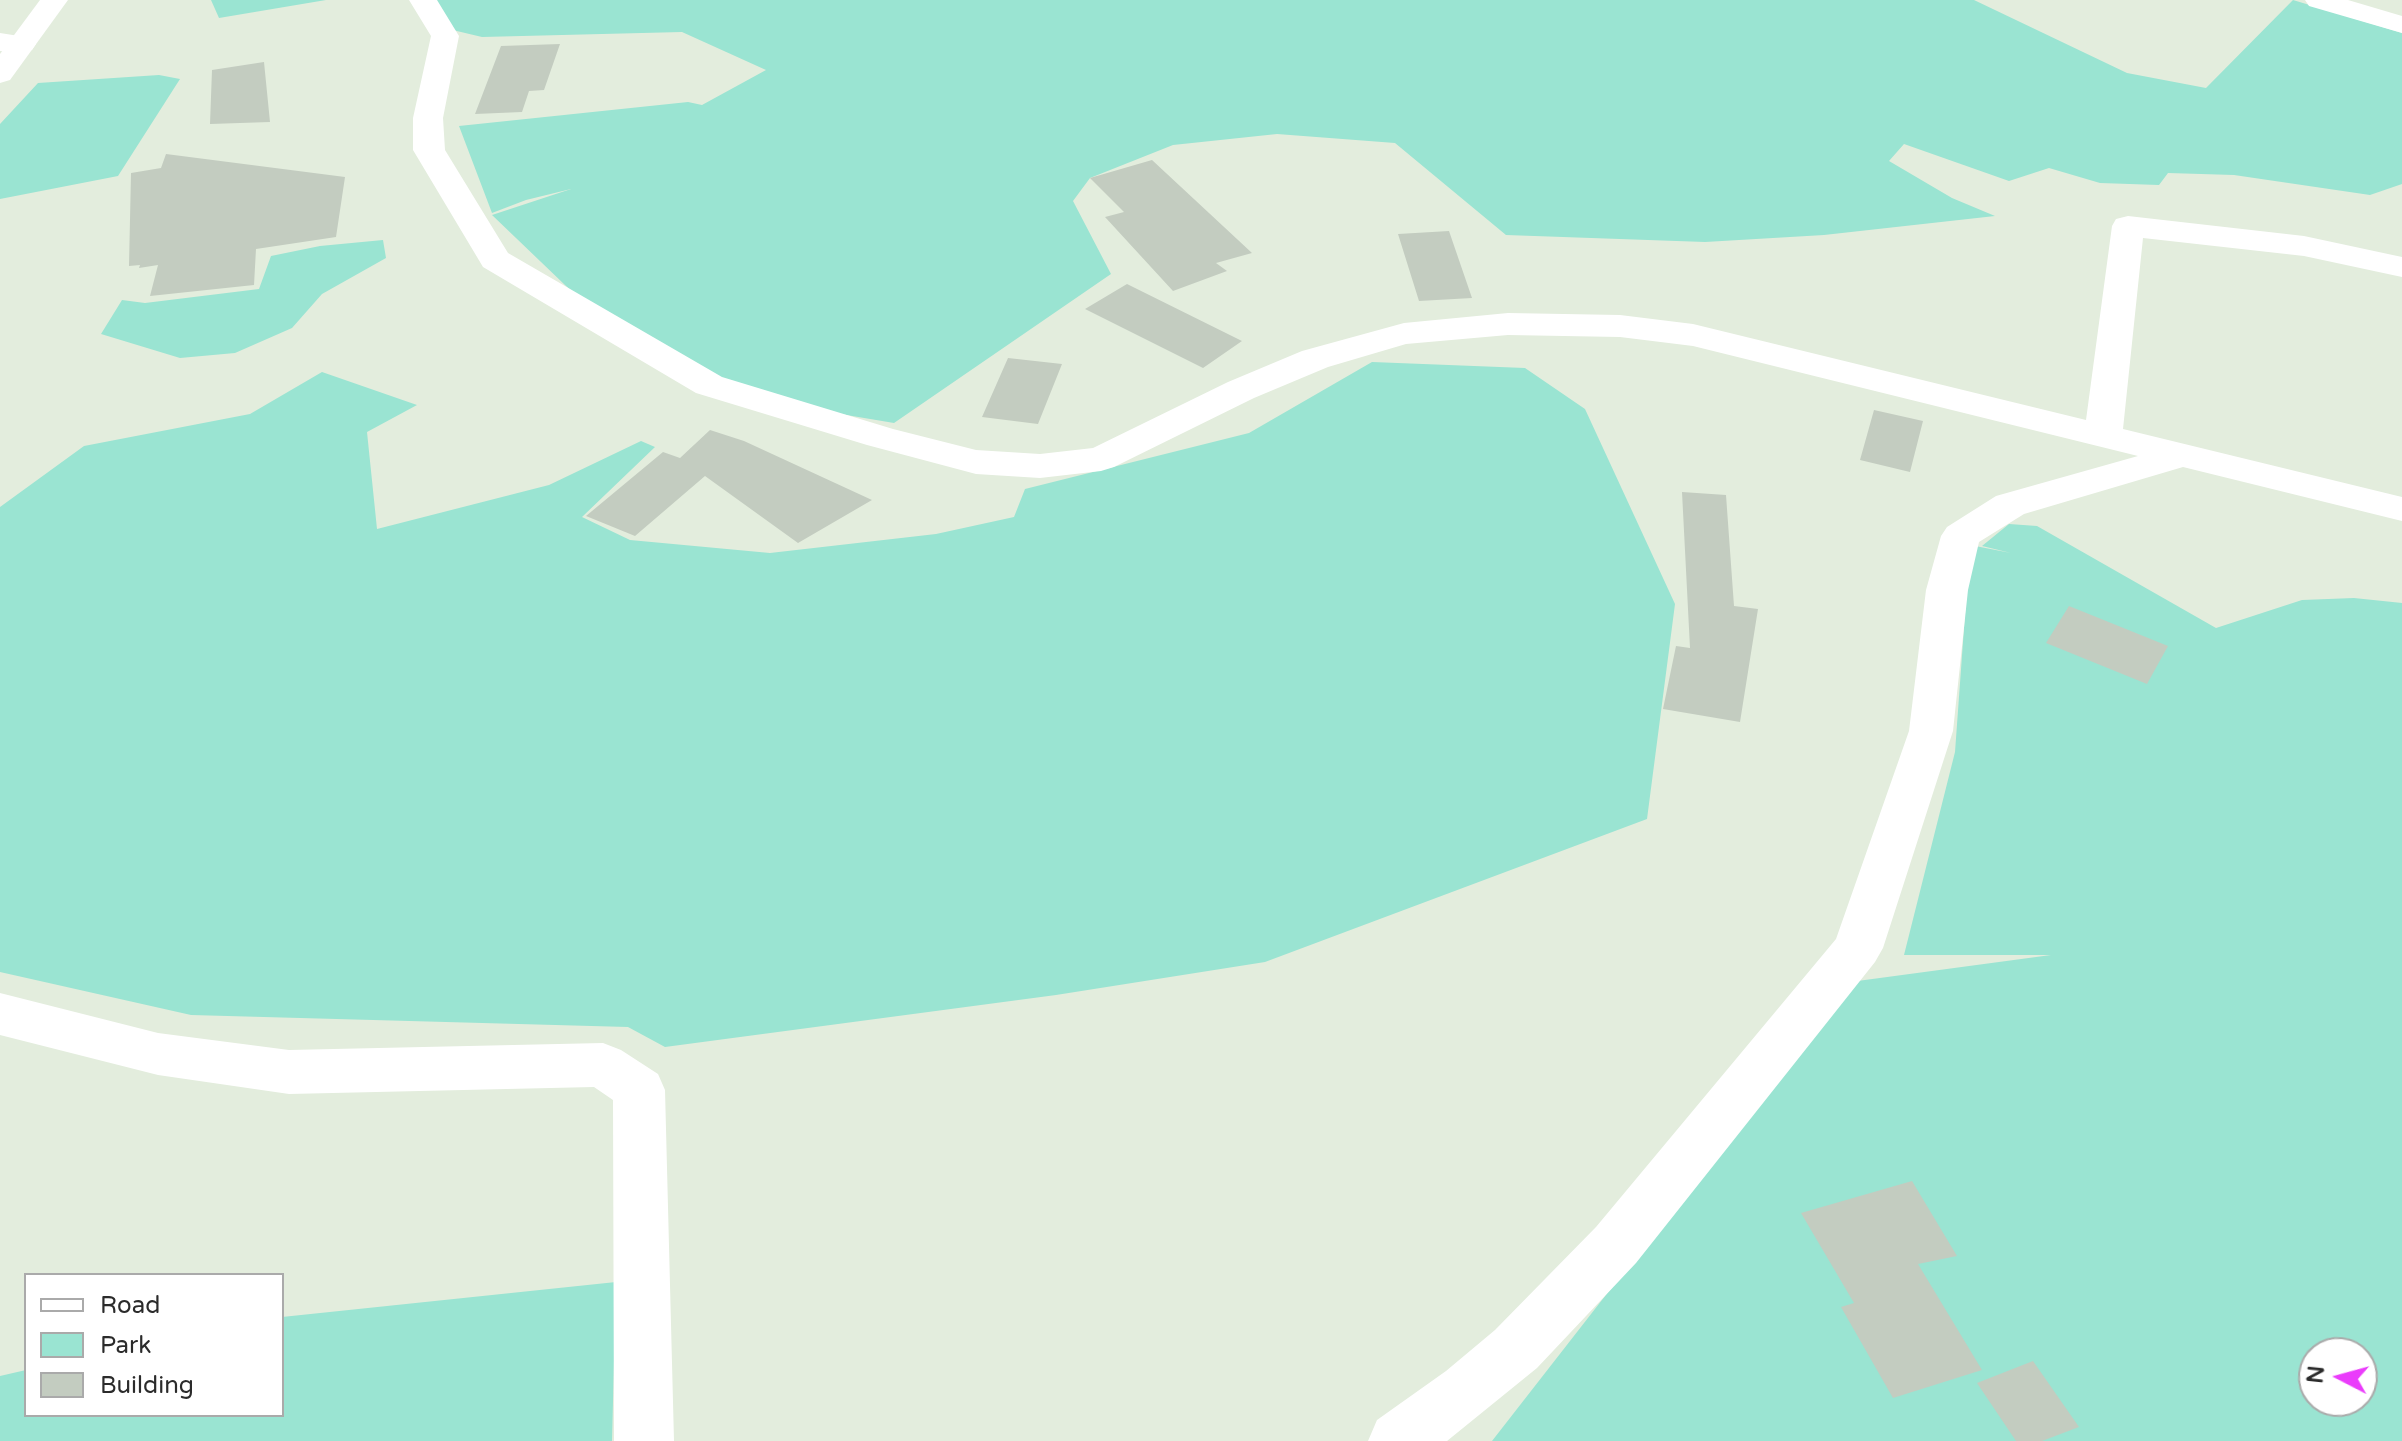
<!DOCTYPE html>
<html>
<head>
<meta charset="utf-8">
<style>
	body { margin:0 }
	#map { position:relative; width:2402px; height:1441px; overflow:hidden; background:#e3eddd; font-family:"Varela Round",sans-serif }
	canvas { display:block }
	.legend { position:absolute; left:24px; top:1273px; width:260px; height:144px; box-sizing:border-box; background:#fff; border:2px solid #aaa; margin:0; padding:10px 14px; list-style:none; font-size:24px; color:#2b2b2b }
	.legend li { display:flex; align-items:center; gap:16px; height:40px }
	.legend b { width:40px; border:2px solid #aaa }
	.north { position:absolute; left:2298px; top:1337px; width:80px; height:80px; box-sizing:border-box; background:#fff; border:2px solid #aaa; border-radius:50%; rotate:276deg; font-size:22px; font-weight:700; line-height:32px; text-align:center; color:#2b2b2b }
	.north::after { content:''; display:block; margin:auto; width:28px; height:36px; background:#ea3cfb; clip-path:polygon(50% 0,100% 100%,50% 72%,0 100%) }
</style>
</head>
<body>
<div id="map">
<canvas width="2402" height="1441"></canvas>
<ul class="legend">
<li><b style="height:10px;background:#fff"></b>Road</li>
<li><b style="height:22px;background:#9ae4d2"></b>Park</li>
<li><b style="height:22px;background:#c3ccc0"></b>Building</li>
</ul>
<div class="north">N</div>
</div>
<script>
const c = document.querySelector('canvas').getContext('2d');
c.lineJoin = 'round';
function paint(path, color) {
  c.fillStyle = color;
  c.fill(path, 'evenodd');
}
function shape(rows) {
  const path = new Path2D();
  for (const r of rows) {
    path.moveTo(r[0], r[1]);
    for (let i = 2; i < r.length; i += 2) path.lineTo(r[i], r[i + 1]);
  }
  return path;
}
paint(shape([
	[211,0,326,0,219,18],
	[420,0,1974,0,2127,73,2206,88,2293,0,2402,33,2402,184,2370,195,2234,175,2168,173,2159,185,2100,183,2049,168,2009,181,1904,144,1889,161,1952,198,1995,216,1824,235,1705,242,1506,235,1395,143,1277,134,1173,145,1090,178,1073,201,1111,274,894,423,763,401,614,332,492,215,571,189,526,200,492,213,459,126,688,102,702,105,766,70,682,32,482,37,440,27],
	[159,75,180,79,118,176,0,199,0,124,38,83],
	[383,240,386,258,322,294,292,328,235,353,180,358,101,334,122,300,145,303,259,289,271,256,320,246],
	[1372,362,1525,368,1585,409,1675,604,1647,819,1265,962,1056,995,665,1047,628,1027,191,1015,0,972,0,507,84,446,250,414,322,372,417,405,367,432,377,529,549,485,641,441,655,447,582,517,630,540,770,553,936,534,1014,517,1025,489,1249,433],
	[2009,524,2037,526,2216,628,2302,600,2354,598,2402,603,2402,1441,1492,1441,1850,982,2051,955,1904,955,1955,752,1970,545,2011,553,1982,546],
	[2314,1353,2362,1353,2362,1401,2314,1401],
	[616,1282,612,1441,0,1441,0,1376,26,1370,26,1415,282,1415,282,1317]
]), '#9ae4d2');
paint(shape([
	[560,44,544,90,529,91,522,112,475,114,501,46],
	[264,62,270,122,210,124,212,70],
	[166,154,345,177,336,237,256,249,254,285,150,296,158,265,139,268,140,265,129,266,131,173,161,168],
	[1152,160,1252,253,1216,263,1227,271,1173,291,1105,217,1124,212,1090,178],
	[1449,231,1472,298,1419,301,1398,234],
	[1127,284,1242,341,1203,368,1085,309],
	[1008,358,1062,364,1038,424,982,417],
	[1874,410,1923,421,1910,472,1860,460],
	[710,430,744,441,872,500,798,543,705,476,635,536,586,516,663,452,680,458],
	[1682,492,1726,495,1734,606,1758,609,1740,722,1663,709,1676,646,1690,648],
	[2069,606,2168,646,2147,684,2046,643],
	[1912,1181,1957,1256,1918,1264,1982,1370,1893,1398,1841,1307,1854,1303,1801,1213],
	[2033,1361,2079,1427,2042,1441,2016,1441,1977,1383]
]), '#c3ccc0');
paint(shape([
	[409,0,437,0,459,36,443,118,445,150,508,253,722,377,893,429,976,450,1040,454,1093,448,1228,382,1302,351,1404,323,1508,313,1620,315,1693,324,2086,420,2112,226,2116,219,2128,216,2304,236,2402,257,2402,277,2304,256,2143,238,2123,429,2402,497,2402,521,2183,467,2024,514,1979,542,1968,590,1953,731,1883,948,1875,962,1636,1263,1537,1368,1447,1441,1368,1441,1377,1420,1446,1371,1495,1330,1596,1227,1836,939,1909,731,1926,590,1941,536,1947,527,1996,496,2138,456,1693,346,1620,337,1508,335,1406,344,1328,367,1254,398,1114,467,1101,471,1040,478,976,474,867,445,696,393,483,267,413,150,413,118,431,36,409,0],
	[2305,0,2348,0,2402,16,2402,33,2309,6,2305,0],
	[0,33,32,38,36,44,32,50,22,53,0,51,0,33],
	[0,993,158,1033,289,1050,603,1043,621,1050,658,1074,665,1090,674,1441,614,1441,613,1100,594,1087,289,1094,158,1075,0,1035,0,993]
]), '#fff');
paint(shape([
	[40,0,68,0,10,80,0,83,0,54,40,0]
]), '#fff');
</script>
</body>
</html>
